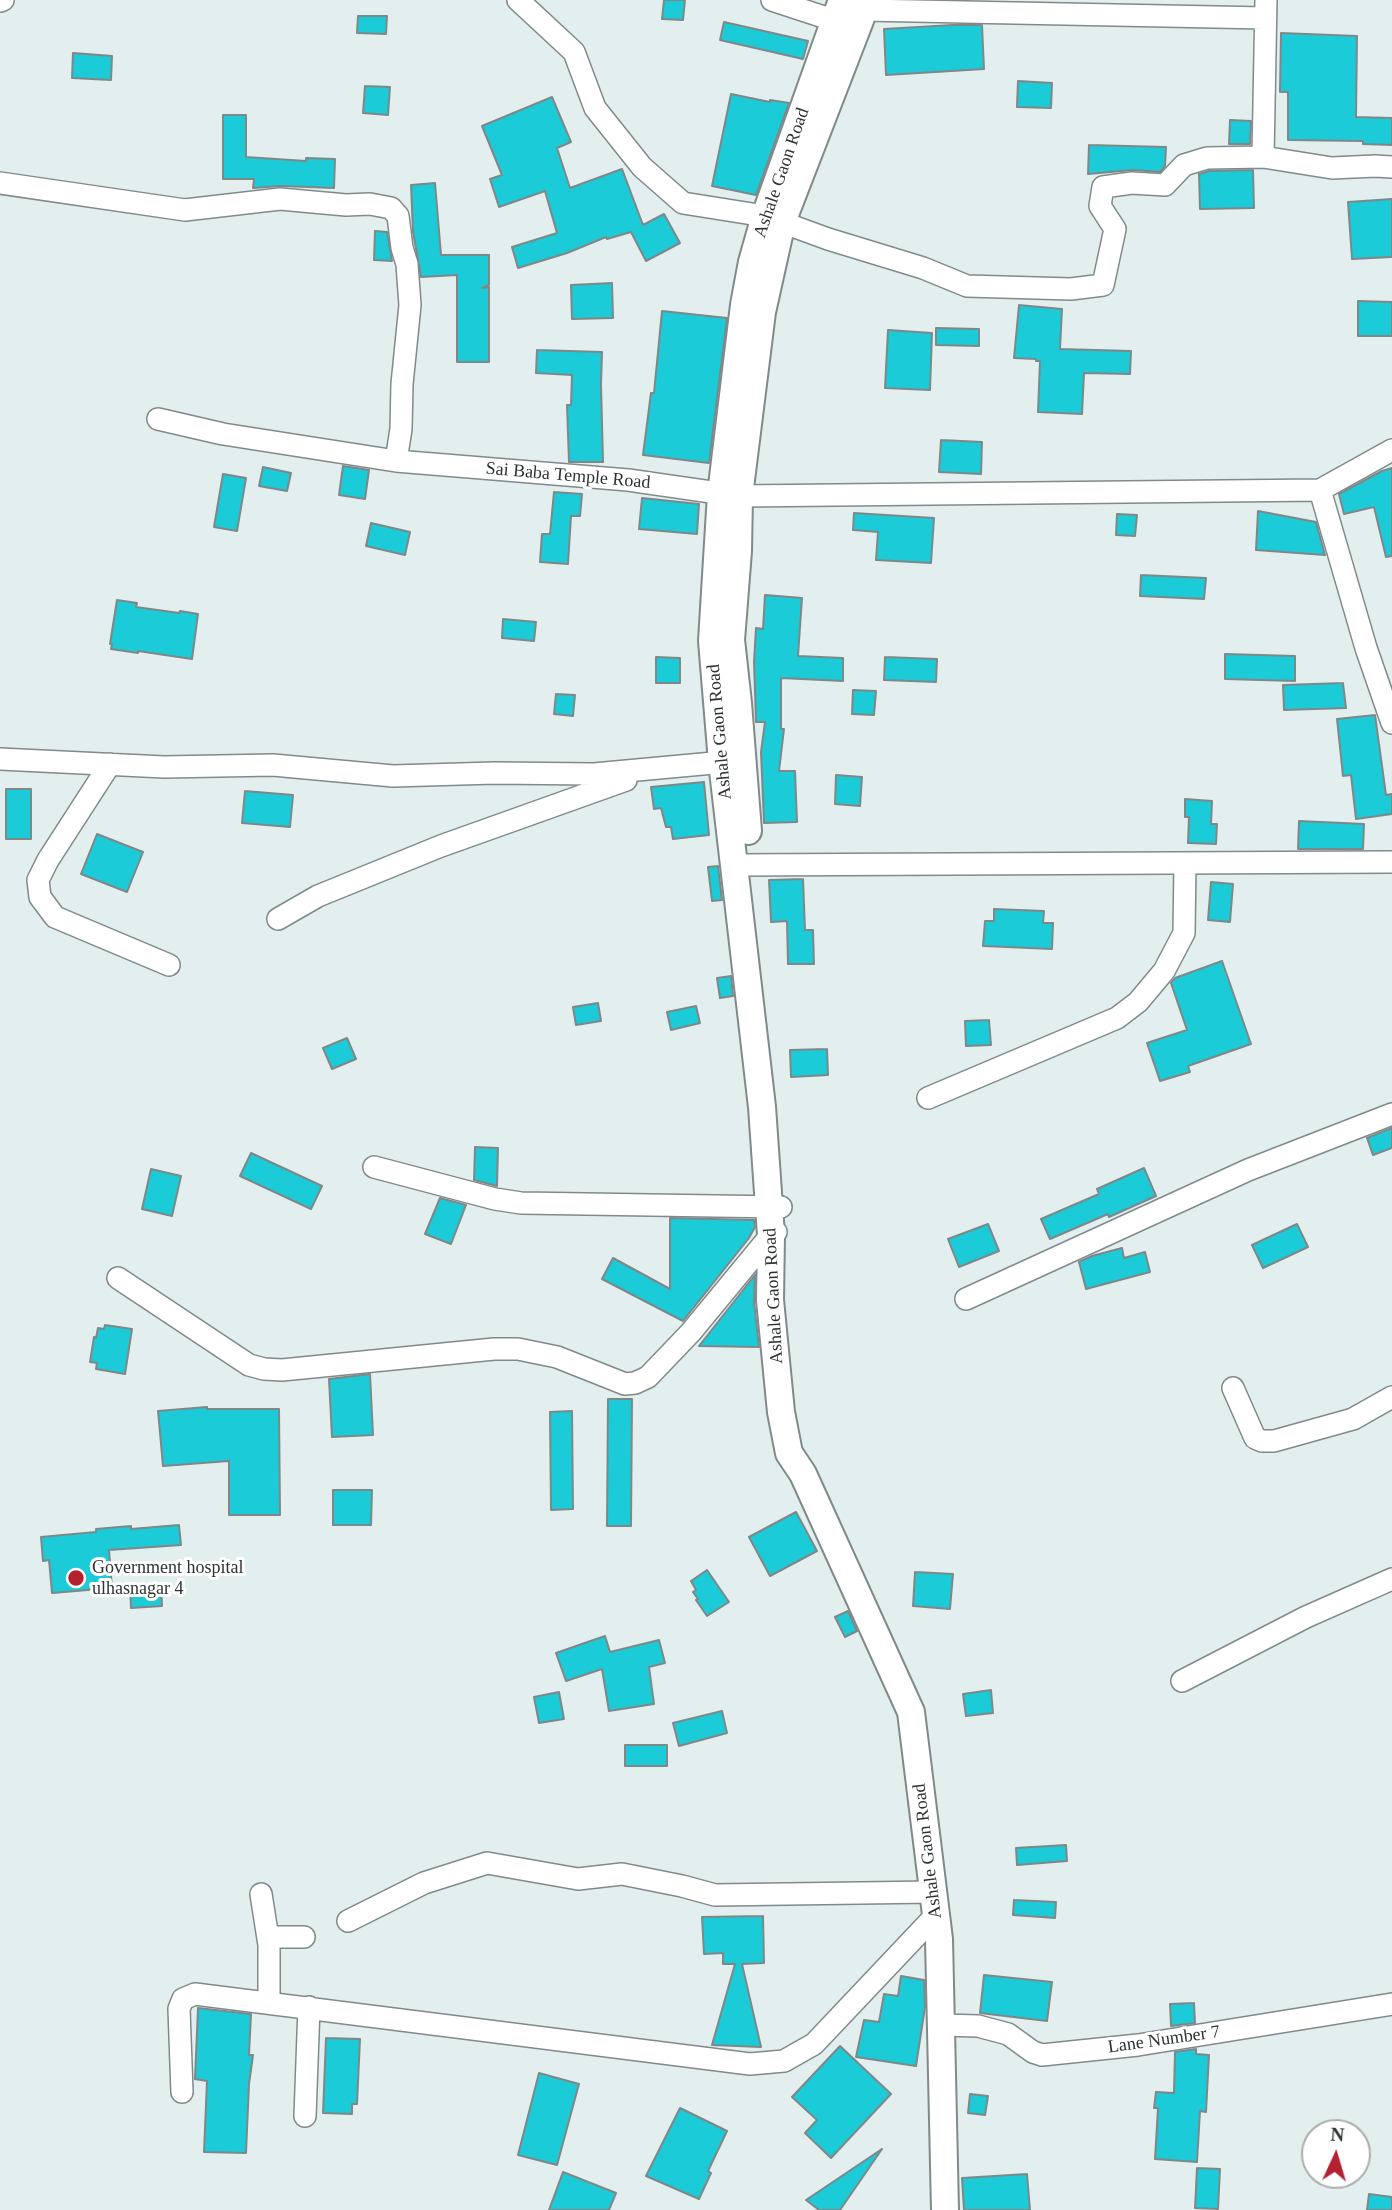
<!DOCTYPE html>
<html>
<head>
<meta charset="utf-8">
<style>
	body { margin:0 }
	#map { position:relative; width:1392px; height:2210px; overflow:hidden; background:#e3eeef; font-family:"Times New Roman",serif }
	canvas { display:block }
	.north { position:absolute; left:1301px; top:2119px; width:70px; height:70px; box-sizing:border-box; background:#fff; border:2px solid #abadad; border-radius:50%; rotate:4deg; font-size:19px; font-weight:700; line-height:28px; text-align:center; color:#2e3233 }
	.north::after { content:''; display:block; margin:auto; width:24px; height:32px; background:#b42232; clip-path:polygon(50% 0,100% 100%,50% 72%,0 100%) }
</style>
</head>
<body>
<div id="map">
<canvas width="1392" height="2210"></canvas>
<div class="north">N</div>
</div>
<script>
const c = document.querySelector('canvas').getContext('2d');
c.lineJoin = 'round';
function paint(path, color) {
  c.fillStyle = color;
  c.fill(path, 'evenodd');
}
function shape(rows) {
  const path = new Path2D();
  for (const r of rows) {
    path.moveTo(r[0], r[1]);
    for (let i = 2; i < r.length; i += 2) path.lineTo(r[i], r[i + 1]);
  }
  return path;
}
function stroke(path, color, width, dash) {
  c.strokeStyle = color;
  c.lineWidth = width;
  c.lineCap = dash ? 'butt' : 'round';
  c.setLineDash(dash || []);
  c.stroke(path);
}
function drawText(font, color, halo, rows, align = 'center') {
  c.font = font + ' "Times New Roman",serif';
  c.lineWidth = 6;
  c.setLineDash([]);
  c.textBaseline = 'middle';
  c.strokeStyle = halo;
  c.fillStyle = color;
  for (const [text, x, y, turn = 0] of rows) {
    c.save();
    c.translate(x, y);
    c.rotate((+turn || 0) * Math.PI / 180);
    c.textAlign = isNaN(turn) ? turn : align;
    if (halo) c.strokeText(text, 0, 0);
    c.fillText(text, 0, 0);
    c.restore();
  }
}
const building = shape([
	[664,0,685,0,683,20,662,19,664,0],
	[358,16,387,16,386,34,357,33,358,16],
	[724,22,808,41,803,59,720,40,724,22],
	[953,25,982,25,984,69,886,75,884,29,953,25],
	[1281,33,1357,36,1356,117,1392,118,1392,145,1363,144,1363,141,1288,140,1288,92,1280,92,1281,33],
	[73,53,112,56,111,80,72,78,73,53],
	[1018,81,1052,83,1051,108,1017,107,1018,81],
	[365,86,390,87,388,115,363,113,365,86],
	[731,94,770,102,770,100,789,103,756,195,712,186,731,94],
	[552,97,571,142,557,148,570,188,622,169,643,225,664,214,680,243,646,261,631,232,607,239,606,237,567,253,518,268,512,247,557,233,545,191,499,207,490,179,502,175,482,126,552,97],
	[223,115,246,115,246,157,306,161,306,158,335,159,334,188,281,186,253,188,254,179,223,179,223,115],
	[1230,120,1251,121,1250,144,1229,144,1230,120],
	[1089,145,1166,147,1165,166,1160,172,1133,170,1088,174,1089,145],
	[1253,170,1254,208,1200,209,1199,174,1209,171,1253,170],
	[435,183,441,255,489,255,489,285,482,288,489,287,489,362,457,362,457,275,421,277,413,232,411,185,435,183],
	[1392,199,1392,257,1352,259,1348,202,1392,199],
	[375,231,387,232,392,261,374,260,375,231],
	[612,283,613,318,572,319,571,285,612,283],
	[1358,301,1392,302,1392,336,1358,336,1358,301],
	[1019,305,1062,309,1060,349,1131,351,1130,374,1084,373,1082,414,1038,412,1040,361,1036,361,1036,359,1014,358,1019,305],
	[662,311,727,318,709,463,643,455,651,393,654,393,662,311],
	[936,328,979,329,979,346,936,345,936,328],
	[888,330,932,333,930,390,885,388,888,330],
	[537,350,602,352,601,384,603,462,569,462,567,405,571,405,572,375,536,373,537,350],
	[941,440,982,442,981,474,939,472,941,440],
	[343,466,369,470,365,499,339,495,343,466],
	[263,467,291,473,287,491,259,486,263,467],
	[1392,468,1392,556,1386,557,1374,507,1344,514,1339,494,1382,471,1392,468],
	[223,474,246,478,237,531,214,527,223,474],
	[554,492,582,494,580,516,571,516,568,564,540,562,542,534,550,534,554,492],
	[642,498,699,504,697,534,639,529,642,498],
	[1258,511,1316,522,1325,555,1256,550,1258,511],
	[854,513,934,518,931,563,876,560,878,532,853,530,854,513],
	[1117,514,1137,515,1135,536,1116,535,1117,514],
	[371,523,410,532,405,555,366,546,371,523],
	[1141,575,1206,578,1204,599,1140,596,1141,575],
	[765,595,802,598,798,656,843,658,843,681,781,678,781,729,784,729,779,771,795,771,797,822,764,823,761,752,765,722,756,722,754,662,756,628,763,629,765,595],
	[117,600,137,603,136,607,179,613,180,611,198,614,192,659,138,651,138,653,111,649,112,644,110,644,117,600],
	[503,619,536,622,534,641,502,638,503,619],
	[1225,654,1295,656,1295,681,1225,679,1225,654],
	[656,657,680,658,680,683,656,683,656,657],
	[885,657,937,659,936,682,884,680,885,657],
	[1343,683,1346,708,1284,710,1283,685,1343,683],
	[853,690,876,691,874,715,852,714,853,690],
	[556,694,575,695,573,716,554,714,556,694],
	[1375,715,1386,795,1392,794,1392,814,1356,819,1351,775,1343,776,1337,719,1375,715],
	[836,775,862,777,860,806,835,804,836,775],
	[704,782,709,835,673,839,671,827,666,827,661,808,654,809,651,787,704,782],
	[6,789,31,789,31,839,6,839,6,789],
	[245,791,293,795,290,827,242,823,245,791],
	[1185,799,1212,801,1211,824,1217,824,1216,844,1188,843,1189,817,1185,817,1185,799],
	[1299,821,1364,824,1363,849,1298,849,1299,821],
	[97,834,143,852,127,892,81,874,97,834],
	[718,866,722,900,712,901,708,867,718,866],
	[803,879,805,930,813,930,814,964,788,964,787,921,771,922,769,880,803,879],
	[1211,882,1233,884,1230,922,1208,920,1211,882],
	[994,909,1044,911,1043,923,1053,923,1052,949,983,946,985,921,994,921,994,909],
	[1222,961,1251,1044,1188,1066,1190,1072,1160,1081,1147,1043,1187,1030,1171,983,1175,978,1222,961],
	[731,976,733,996,720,998,717,978,731,976],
	[598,1003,601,1021,576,1025,573,1007,598,1003],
	[696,1006,700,1023,671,1030,667,1012,696,1006],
	[989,1020,991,1045,966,1046,965,1021,989,1020],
	[347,1038,356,1059,332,1069,323,1048,347,1038],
	[827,1049,828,1075,791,1077,790,1050,827,1049],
	[1392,1128,1392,1148,1373,1155,1367,1138,1392,1128],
	[475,1147,498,1148,497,1186,474,1180,475,1147],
	[251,1153,322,1186,311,1209,240,1176,251,1153],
	[1144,1168,1156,1196,1109,1217,1108,1214,1050,1239,1041,1219,1099,1194,1097,1189,1144,1168],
	[151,1169,181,1176,172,1216,142,1209,151,1169],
	[440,1198,466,1205,451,1244,425,1234,440,1198],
	[670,1218,754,1220,755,1227,749,1238,683,1321,602,1279,613,1258,670,1289,670,1218],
	[988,1224,999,1251,959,1267,948,1239,988,1224],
	[1297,1224,1308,1247,1263,1268,1252,1245,1297,1224],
	[1122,1248,1124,1258,1145,1252,1150,1272,1086,1289,1079,1262,1092,1256,1122,1248],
	[755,1275,754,1302,759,1347,699,1346,755,1275],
	[105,1325,132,1329,125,1374,96,1369,97,1363,90,1362,94,1337,96,1338,98,1328,104,1329,105,1325],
	[370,1374,373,1435,332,1437,329,1379,370,1374],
	[608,1399,632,1399,631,1526,607,1526,608,1399],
	[207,1407,207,1409,279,1409,280,1515,229,1515,229,1461,163,1466,158,1411,207,1407],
	[572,1411,573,1509,551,1510,550,1412,572,1411],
	[333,1490,372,1490,371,1525,333,1525,333,1490],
	[796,1512,817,1551,770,1576,749,1537,796,1512],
	[179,1525,181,1545,109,1550,112,1588,52,1593,49,1560,43,1561,41,1537,96,1532,96,1529,131,1526,131,1529,179,1525],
	[707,1570,729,1602,707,1616,696,1600,698,1599,693,1592,696,1590,691,1581,707,1570],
	[915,1572,953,1574,950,1609,913,1606,915,1572],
	[161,1584,162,1606,131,1608,130,1585,161,1584],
	[848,1611,857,1631,845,1637,835,1617,848,1611],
	[605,1636,610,1652,659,1640,665,1663,649,1667,654,1704,609,1711,602,1669,566,1681,556,1653,605,1636],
	[991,1690,993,1713,966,1716,963,1694,991,1690],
	[559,1692,564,1719,539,1723,534,1697,559,1692],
	[722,1711,727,1733,679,1746,673,1723,722,1711],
	[625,1745,667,1745,667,1766,625,1766,625,1745],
	[1066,1845,1067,1861,1017,1865,1016,1848,1066,1845],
	[1014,1900,1056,1902,1055,1918,1013,1915,1014,1900],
	[763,1916,764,1963,742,1964,761,2047,712,2045,735,1964,723,1964,723,1953,704,1954,702,1917,763,1916],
	[984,1975,1052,1982,1047,2021,980,2013,984,1975],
	[901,1976,924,1980,925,2007,916,2066,856,2057,864,2020,879,2022,884,1994,898,1996,901,1976],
	[1194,2003,1195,2023,1171,2026,1170,2004,1194,2003],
	[198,2008,251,2014,249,2055,253,2055,249,2084,246,2153,204,2152,207,2081,195,2079,198,2008],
	[326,2038,360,2039,357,2104,352,2104,352,2114,323,2113,326,2038],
	[840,2046,891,2094,831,2158,805,2133,817,2120,792,2097,840,2046],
	[1196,2049,1196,2054,1209,2055,1206,2112,1200,2111,1197,2162,1155,2159,1158,2108,1154,2108,1156,2092,1174,2093,1175,2052,1196,2049],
	[539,2073,579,2084,557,2165,518,2155,539,2073],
	[970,2094,988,2096,985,2115,968,2113,970,2094],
	[680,2108,727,2131,708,2171,711,2173,699,2199,646,2176,680,2108],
	[882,2149,840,2210,819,2210,806,2200,882,2149],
	[1197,2168,1220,2169,1218,2209,1195,2208,1197,2168],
	[563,2172,616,2193,609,2210,549,2210,563,2172],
	[1027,2174,1030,2210,964,2210,962,2178,1027,2174],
	[1369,2194,1392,2197,1392,2210,1367,2210,1369,2194]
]);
paint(building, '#1bcbd7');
stroke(building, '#7e8889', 2);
const minor = shape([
	[518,0,574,52,595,108,642,167,683,203,765,216,828,239,923,268,967,286,1071,289,1103,285,1115,229,1100,206,1103,187,1132,183,1165,185,1184,165,1207,158,1263,157,1332,168,1375,166,1392,167],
	[772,0,836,21],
	[0,1,3,0],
	[864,10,1265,18],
	[1263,157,1266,0],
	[0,183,185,210,280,199,346,205,370,204,391,208,398,216,402,248,407,264,410,305,402,384,401,429,396,461],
	[158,419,223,434,396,461,628,480,739,496,1320,490,1366,648,1392,723],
	[1320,490,1392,450],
	[0,759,164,767,273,765,393,776,494,773,594,774,735,761],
	[110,764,48,860,38,880,40,897,55,917,169,965],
	[734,865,1392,862],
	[278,919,318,896,441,846,626,780],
	[928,1098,1117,1018,1138,1002,1164,971,1184,933,1185,863],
	[374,1167,495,1199,521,1203,781,1207],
	[118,1278,249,1365,264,1369,282,1370,494,1349,518,1349,557,1357,625,1384,635,1383,648,1377,691,1332,771,1235,776,1232],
	[966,1299,1248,1170,1392,1114],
	[1233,1388,1255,1438,1262,1441,1274,1441,1353,1419,1392,1397],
	[1182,1681,1306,1617,1392,1579],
	[261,1894,269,1945,269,2003],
	[348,1921,424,1883,487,1863,578,1879,622,1874,682,1886,715,1895,933,1892],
	[268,1937,304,1937],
	[942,2025,978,2026,1008,2034,1033,2052,1042,2055,1138,2045,1392,2004],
	[182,2092,179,2009,183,1999,195,1994,750,2064,784,2061,814,2044,936,1915],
	[305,2116,309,2007]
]);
const tertiary = shape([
	[842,0,765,216,752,262,744,305,721,494,712,641,722,762,762,1107,771,1235,770,1300,781,1412,789,1453,803,1474,911,1712,939,1939,945,2210],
	[748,831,738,703,731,640,738,551,739,496,762,312,782,222,864,10,866,0]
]);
stroke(minor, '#808a8b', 24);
stroke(tertiary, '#808a8b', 30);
stroke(minor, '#fff', 21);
stroke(tertiary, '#fff', 26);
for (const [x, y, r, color] of [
	[76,1578,9,"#b42232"]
]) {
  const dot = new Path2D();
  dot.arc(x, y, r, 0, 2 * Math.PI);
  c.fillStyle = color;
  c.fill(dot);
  stroke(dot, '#fff', 2.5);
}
drawText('18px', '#2e3233', '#fff', [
	["Ashale Gaon Road",782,173,-71],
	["Sai Baba Temple Road",568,476,5],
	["Ashale Gaon Road",720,732,-95],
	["Ashale Gaon Road",774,1296,-93],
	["Ashale Gaon Road",928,1851,-97],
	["Lane Number 7",1164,2040,-8]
]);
drawText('18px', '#2e3233', '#fff', [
	["Government hospital",92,1568],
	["ulhasnagar 4",92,1589]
], 'left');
</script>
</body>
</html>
